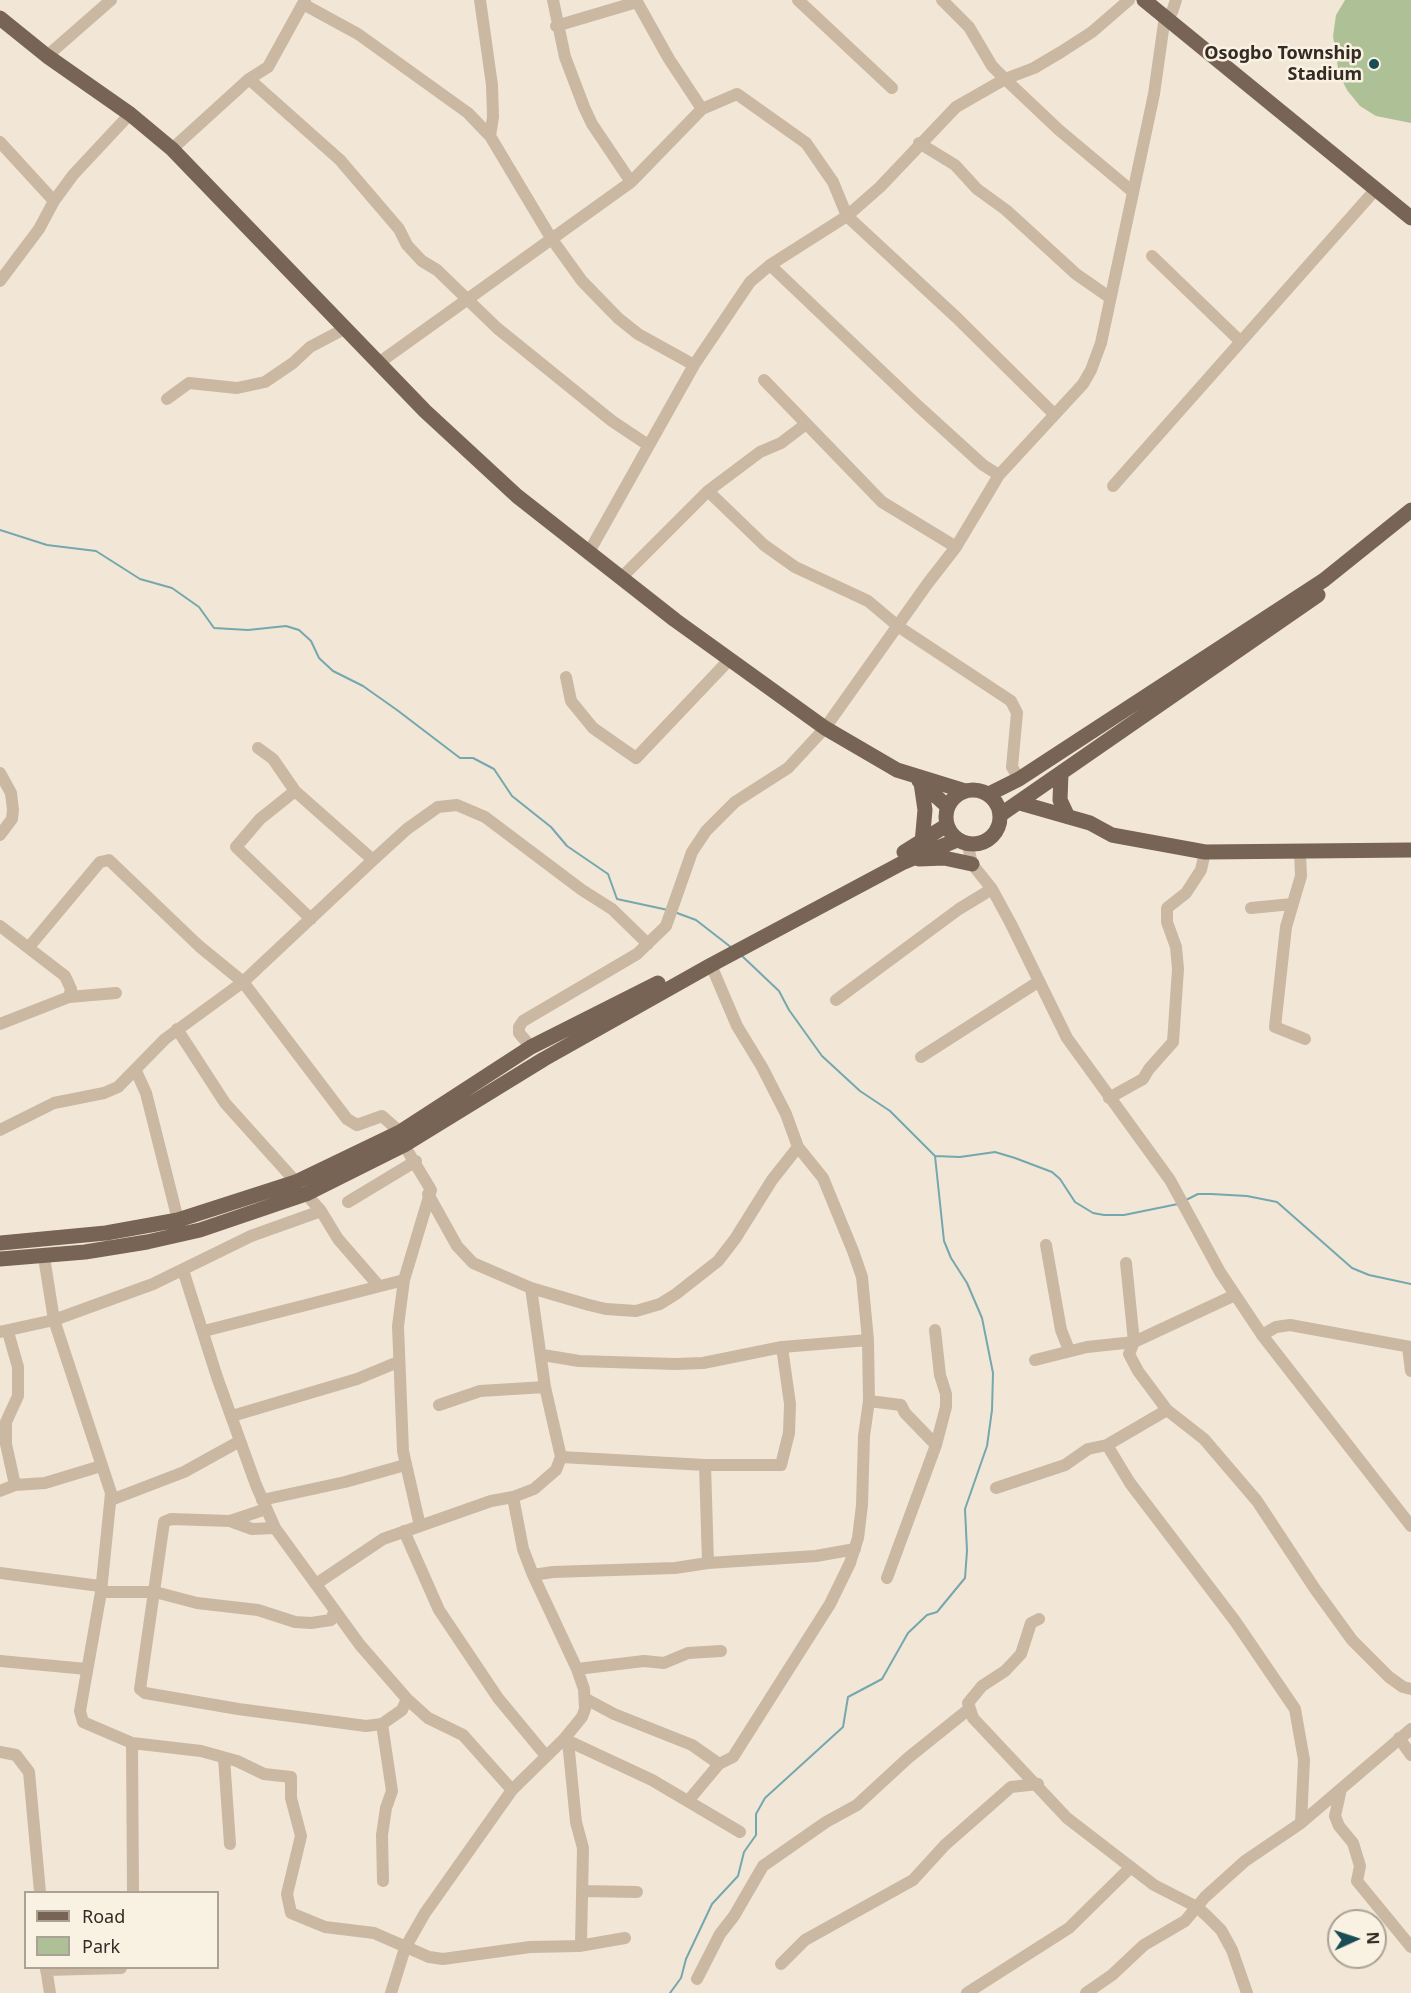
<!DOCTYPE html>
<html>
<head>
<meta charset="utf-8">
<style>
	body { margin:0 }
	#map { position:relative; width:1411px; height:1993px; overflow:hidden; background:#f2e7d6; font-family:"Noto Sans",sans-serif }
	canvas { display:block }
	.legend { position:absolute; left:24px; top:1891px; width:195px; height:78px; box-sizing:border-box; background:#f9f1e2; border:2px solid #aaa296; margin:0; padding:8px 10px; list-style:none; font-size:18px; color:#342b25 }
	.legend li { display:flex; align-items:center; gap:12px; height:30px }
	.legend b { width:30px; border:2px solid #aaa296 }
	.north { position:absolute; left:1327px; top:1909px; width:60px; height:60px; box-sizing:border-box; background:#f9f1e2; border:2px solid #aaa296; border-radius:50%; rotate:87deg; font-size:16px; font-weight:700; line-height:24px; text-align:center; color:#342b25 }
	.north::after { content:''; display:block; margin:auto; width:21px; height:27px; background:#194c56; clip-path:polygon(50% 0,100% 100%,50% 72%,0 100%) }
</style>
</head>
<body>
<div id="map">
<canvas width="1411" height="1993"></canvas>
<ul class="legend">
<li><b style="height:8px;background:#776455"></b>Road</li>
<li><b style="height:16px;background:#aec196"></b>Park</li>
</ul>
<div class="north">N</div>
</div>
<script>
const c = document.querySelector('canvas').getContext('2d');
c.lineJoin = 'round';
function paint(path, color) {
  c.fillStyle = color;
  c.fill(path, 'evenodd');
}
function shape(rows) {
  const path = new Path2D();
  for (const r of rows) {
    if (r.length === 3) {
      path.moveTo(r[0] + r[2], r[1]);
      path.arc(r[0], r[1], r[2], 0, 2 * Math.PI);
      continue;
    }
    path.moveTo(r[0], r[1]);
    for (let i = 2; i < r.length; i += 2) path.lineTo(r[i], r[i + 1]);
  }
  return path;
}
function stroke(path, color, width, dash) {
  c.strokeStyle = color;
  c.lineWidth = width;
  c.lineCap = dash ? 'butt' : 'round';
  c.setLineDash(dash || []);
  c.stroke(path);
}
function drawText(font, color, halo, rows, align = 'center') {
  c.font = font + ' "Noto Sans",sans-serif';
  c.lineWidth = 5;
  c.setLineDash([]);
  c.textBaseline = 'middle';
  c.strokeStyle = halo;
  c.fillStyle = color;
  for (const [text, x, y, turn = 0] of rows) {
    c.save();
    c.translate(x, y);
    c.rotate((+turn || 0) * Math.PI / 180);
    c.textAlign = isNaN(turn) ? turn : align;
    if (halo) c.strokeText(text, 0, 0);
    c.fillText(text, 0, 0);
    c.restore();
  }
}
paint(shape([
	[1345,0,1411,0,1411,123,1376,116,1360,106,1347,90,1339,74,1333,36,1336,15]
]), '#aec196');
stroke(shape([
	[0,530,47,545,96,551,140,579,172,588,199,607,214,628,248,630,286,626,299,630,311,641,319,658,333,671,363,686,397,710,460,758,473,758,494,769,512,796,551,827,567,846,608,874,617,899,668,910],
	[677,913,696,920,732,948],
	[741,955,779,991,789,1010,822,1056,860,1091,890,1111,935,1156,960,1157,995,1152,1015,1158,1052,1172,1060,1179,1075,1202,1093,1213,1104,1215,1124,1215,1178,1204],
	[1186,1200,1198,1194,1211,1194,1247,1196,1277,1202,1352,1268,1369,1275,1411,1284],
	[670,1993,681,1978,686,1959,712,1904,738,1876,744,1852,756,1835,756,1814,765,1798,843,1727,848,1697,882,1679,908,1633,927,1615,937,1612,965,1578,967,1551,965,1509,987,1446,992,1410,993,1373,982,1318,967,1283,951,1258,944,1241,935,1156]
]), '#74a7af', 2);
stroke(shape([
	[480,0,492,85,493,117,490,136],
	[553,0,565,57,584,107,592,124,631,182],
	[636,0,669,59,702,109],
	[798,0,892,88],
	[942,0,969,27,992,66,1005,79,1059,130,1133,192],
	[303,4,358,34,468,113,490,136,551,238,582,281,618,318,638,334,694,365],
	[1172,12,1176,0],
	[556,26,637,2],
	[47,56,111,0],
	[249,79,340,160,399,229,407,245,422,261,437,270,497,328,612,421,648,445],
	[0,142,54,201],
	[919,143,955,165,977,189,1006,210,1076,274,1109,297],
	[172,149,249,79,268,67,305,0],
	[1152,256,1240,341],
	[770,265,917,405,983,465,999,475],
	[0,281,39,229,54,201,73,175,130,114],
	[380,362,631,182,702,109,737,94,806,143,833,182,847,216,957,318,1054,414],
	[764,380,882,502,956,547],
	[167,399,189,383,237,388,265,382,293,363,310,347,346,328],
	[1113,486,1376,189],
	[708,491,764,545,795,567,868,601,899,627,1011,701,1017,713,1012,767,1019,779],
	[589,552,694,365,750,282,770,265,847,216,880,187,956,107,1005,79,1034,68,1061,52,1092,32,1129,0],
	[621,578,708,491,760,452,781,443,806,424],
	[566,677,571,701,593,728,636,758,730,659],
	[258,748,273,759,295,791,373,860],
	[0,773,11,793,13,810,12,819,0,835],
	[295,791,260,819,236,847,311,919],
	[968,846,972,864,992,889,1011,924,1067,1038,1170,1180,1220,1272,1262,1335,1411,1526],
	[1300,852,1301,876,1286,927,1275,1027,1305,1039],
	[1251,908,1292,904],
	[0,926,65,976,71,989,69,997],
	[29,947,100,862,109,860,199,946,243,982,347,1119,357,1125,382,1116,400,1132],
	[836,1000,959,909,992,889],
	[0,1024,69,997,116,993],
	[177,1029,225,1103,296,1182],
	[531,1047,519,1033,519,1027,523,1021,637,954,666,926,692,852,706,831,735,802,788,768,825,728,928,583,956,547,999,475,1083,384,1091,370,1101,343,1154,94,1165,16],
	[921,1057,1038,982],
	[136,1071,146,1093,178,1220],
	[1109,1098,1143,1079,1149,1069,1173,1042,1178,969,1176,947,1167,922,1167,908,1186,893,1201,870,1205,852],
	[0,1130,54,1103,104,1093,118,1087,165,1039,243,982,373,860,407,829,438,807,457,805,485,817,582,890,612,909,648,944],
	[404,1145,431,1190,404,1280,398,1326,403,1451,420,1526],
	[306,1194,321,1211,338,1239,378,1285],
	[428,1194,457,1246,473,1263,531,1288,589,1305,606,1309,636,1311,660,1304,676,1294,718,1261,735,1239,772,1180,798,1147],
	[348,1202,416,1161],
	[1046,1245,1061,1330,1069,1350],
	[44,1257,54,1320,111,1493,101,1592,80,1711,83,1722,132,1743,201,1751,237,1761,264,1774,291,1777,291,1798,301,1836,287,1894,291,1913,325,1927,374,1933,429,1957,443,1959,530,1947,579,1946,625,1938],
	[1126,1263,1134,1342,1129,1354,1138,1371,1167,1410,1204,1439,1257,1501,1315,1589,1352,1640,1389,1677,1403,1687,1411,1689],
	[183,1270,217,1377,256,1485,275,1528,360,1645,407,1699,428,1718,463,1735,512,1790],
	[204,1331,404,1280],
	[0,1332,54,1320,153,1284,251,1236,321,1211],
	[8,1332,18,1367,18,1396,6,1422,6,1444,15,1485],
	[1262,1335,1276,1327,1290,1325,1411,1347],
	[1408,1347,1411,1371],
	[543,1355,579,1361,675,1364,703,1363,782,1347,868,1340],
	[1035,1360,1087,1347,1134,1342,1235,1295],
	[869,1401,901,1405,905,1413,936,1445],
	[439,1405,480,1391,545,1387],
	[232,1416,357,1379,398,1362],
	[1107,1445,1130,1483,1235,1621,1295,1709,1304,1760,1301,1823],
	[561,1457,705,1465,781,1465,789,1433,790,1404,782,1347],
	[705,1465,708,1563],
	[996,1488,1065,1465,1088,1449,1107,1445,1167,1410],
	[0,1491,15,1485,45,1483,101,1466],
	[111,1500,184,1472,240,1441],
	[262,1500,345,1482,405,1465],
	[230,1521,266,1509],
	[275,1528,252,1529,230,1521,171,1519,164,1522,140,1689,145,1693,238,1709,366,1726,382,1724,402,1710,407,1699],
	[404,1531,439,1610,498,1698,546,1756],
	[0,1573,100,1586],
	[533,1575,553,1572,675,1568,708,1563,816,1556,855,1549],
	[887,1578,936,1445,946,1407,946,1394,940,1375,935,1330],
	[316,1584,383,1539,491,1501,513,1497,534,1489,556,1470,561,1457,545,1387,531,1288],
	[101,1592,155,1592,197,1603,258,1610,295,1622,311,1623,331,1620,334,1612],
	[1039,1619,1031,1623,1021,1654,1005,1671,982,1686,968,1703,973,1718,1067,1818,1154,1885,1197,1907,1208,1917,1221,1930,1232,1950,1247,1993],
	[0,1661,87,1669],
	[577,1669,644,1661,664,1663,688,1653,721,1651],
	[586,1699,614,1714,692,1745,719,1764],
	[382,1724,392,1791,386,1808,382,1835,383,1881],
	[1399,1738,1411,1755],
	[564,1739,652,1780,740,1832],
	[568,1741,576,1822,583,1848,581,1944],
	[132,1743,133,1892],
	[0,1752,16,1755,29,1772,40,1892],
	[224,1758,230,1844],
	[1341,1789,1335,1816,1339,1826,1353,1843,1360,1866,1357,1881,1411,1947],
	[688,1801,719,1764,733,1757,830,1604,850,1563,858,1538,862,1505,864,1436,869,1401,868,1340,862,1277,853,1251,823,1178,798,1147,786,1114,762,1067,737,1026,711,965],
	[582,1891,637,1892],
	[781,1964,805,1940,913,1880,945,1845,1011,1787,1038,1784],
	[46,1968,50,1993],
	[46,1970,121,1968],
	[697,1979,720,1934,734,1916,763,1866,826,1822,857,1805,908,1758,969,1709],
	[391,1993,405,1948,425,1913,512,1790,564,1739,582,1717,585,1709,584,1689,577,1669,533,1575,523,1549,513,1497],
	[967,1993,1069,1928,1131,1867],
	[1086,1993,1112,1975,1144,1945,1185,1921,1205,1897,1245,1861,1301,1823,1411,1729]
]), '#cab8a2', 12);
stroke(shape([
	[1144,0,1411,218],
	[0,18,47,56,130,114,172,149,425,411,517,496,675,620,825,728,897,770,965,791],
	[1061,774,1060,800,1068,817],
	[919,781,948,807],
	[921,783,925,810,922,843],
	[973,817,27],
	[989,794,1019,779,1324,580,1411,510],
	[1020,803,1090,823,1112,835,1205,852,1411,850],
	[1000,815,1318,595],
	[904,852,947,825],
	[919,859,944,858,972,864],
	[0,1243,106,1233,178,1220,296,1182,400,1132,531,1047,658,983],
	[0,1259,85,1252,147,1242,200,1230,306,1194,404,1145,544,1059,711,965,904,862,957,840]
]), '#776455', 15);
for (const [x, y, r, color] of [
	[1374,64,6,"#194c56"]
]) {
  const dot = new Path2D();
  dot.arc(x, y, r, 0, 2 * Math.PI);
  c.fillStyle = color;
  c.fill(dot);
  stroke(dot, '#f9f1e2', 2);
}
drawText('bold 18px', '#342b25', '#f9f1e2', [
	["Osogbo Township",1362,54],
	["Stadium",1362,75]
], 'right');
</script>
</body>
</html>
